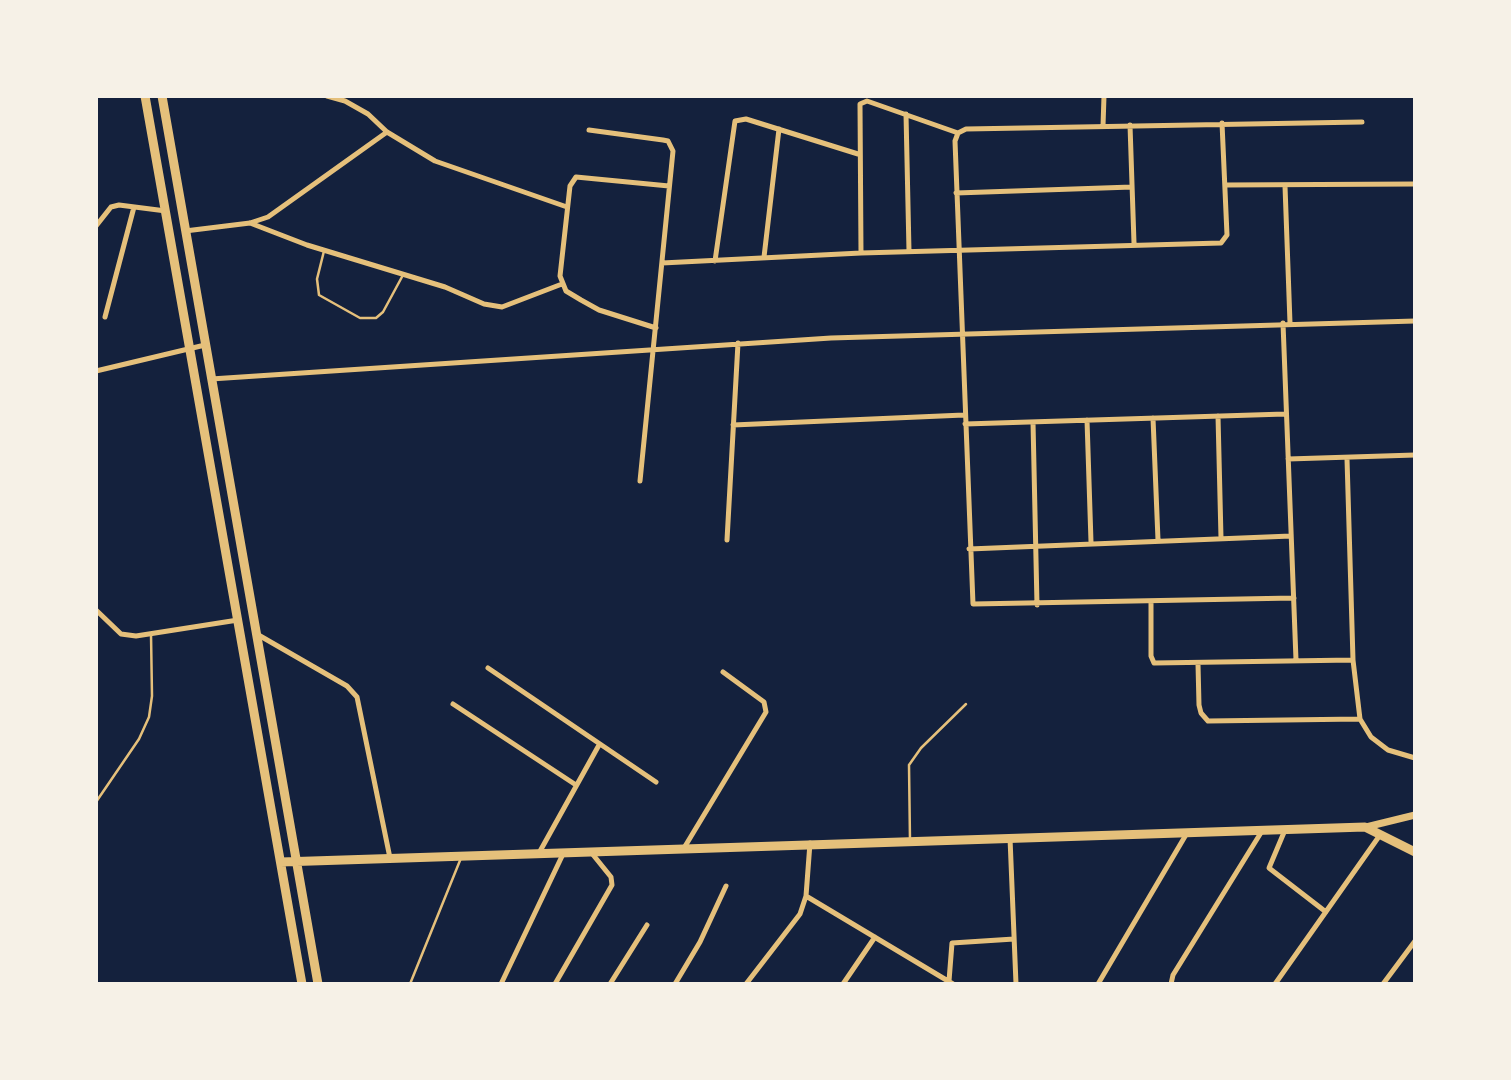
<!DOCTYPE html>
<html>
<head>
<meta charset="utf-8">
<style>
	body { margin:0 }
	#map { position:relative; width:1511px; height:1080px; overflow:hidden; background:#14213d; font-family:"Open Sans",sans-serif }
	canvas { display:block }
	.frame { position:absolute; inset:0; border:98px solid #f6f1e7; pointer-events:none }
</style>
</head>
<body>
<div id="map">
<canvas width="1511" height="1080"></canvas>
<div class="frame"></div>
</div>
<script>
const c = document.querySelector('canvas').getContext('2d');
c.lineJoin = 'round';
function shape(rows) {
  const path = new Path2D();
  for (const r of rows) {
    path.moveTo(r[0], r[1]);
    for (let i = 2; i < r.length; i += 2) path.lineTo(r[i], r[i + 1]);
  }
  return path;
}
function stroke(path, color, width, dash) {
  c.strokeStyle = color;
  c.lineWidth = width;
  c.lineCap = dash ? 'butt' : 'round';
  c.setLineDash(dash || []);
  c.stroke(path);
}
stroke(shape([
	[324,251,317,279,319,295,360,318,376,318,383,312,403,275],
	[96,802,139,739,149,717,152,696,151,634],
	[910,841,909,765,921,748,966,704],
	[410,984,461,858]
]), '#e5c07b', 2.5);
stroke(shape([
	[327,96,345,101,368,114,387,132,435,161,567,207],
	[906,114,909,251],
	[1130,125,1134,243],
	[1103,126,1104,96],
	[589,130,663,140,668,141,673,151,640,481],
	[1225,185,1415,184],
	[1285,186,1290,323],
	[956,193,1132,187],
	[250,223,307,245,445,287,484,304,502,307,562,284],
	[96,226,111,207,119,205,166,211],
	[185,231,250,223,268,217,387,132],
	[861,253,860,104,867,101,958,133],
	[764,257,779,129],
	[715,261,735,121,746,119,858,154],
	[662,263,861,253,1221,243,1227,235,1222,123],
	[105,317,134,207],
	[1283,323,1296,660],
	[656,328,599,310,581,300,566,291,560,276,570,186,576,177,669,186],
	[96,371,205,345],
	[211,379,831,338,1415,321],
	[1218,416,1221,538],
	[1153,418,1158,540],
	[1087,420,1091,542],
	[1033,422,1037,605],
	[965,424,1285,414],
	[733,425,964,415],
	[1288,459,1415,455],
	[1347,459,1353,660,1360,719,1371,737,1388,750,1415,758],
	[727,540,738,343],
	[969,549,1291,536],
	[1294,598,973,604,955,141,958,133,966,129,1362,122],
	[1151,602,1151,656,1154,663,1353,660],
	[96,610,121,634,136,636,238,620],
	[255,633,347,686,357,697,390,858],
	[1198,664,1199,705,1201,713,1208,721,1360,719],
	[488,668,656,782],
	[453,704,576,785],
	[1285,830,1269,868,1326,912],
	[1010,838,1016,984],
	[684,848,766,712,764,702,723,672],
	[539,853,599,745],
	[806,896,953,984],
	[949,981,952,943,1014,939],
	[501,984,564,852],
	[555,984,612,885,611,877,590,851],
	[610,984,647,925],
	[675,984,700,942,726,886],
	[746,984,800,914,806,896,810,843],
	[843,984,875,937],
	[1098,984,1187,833],
	[1171,984,1173,975,1262,831],
	[1275,984,1380,835],
	[1383,984,1415,941]
]), '#e5c07b', 5);
stroke(shape([
	[1366,827,1415,815]
]), '#e5c07b', 7);
stroke(shape([
	[145,96,302,984],
	[162,96,318,984],
	[281,862,1365,827,1415,852]
]), '#e5c07b', 9);
</script>
</body>
</html>
